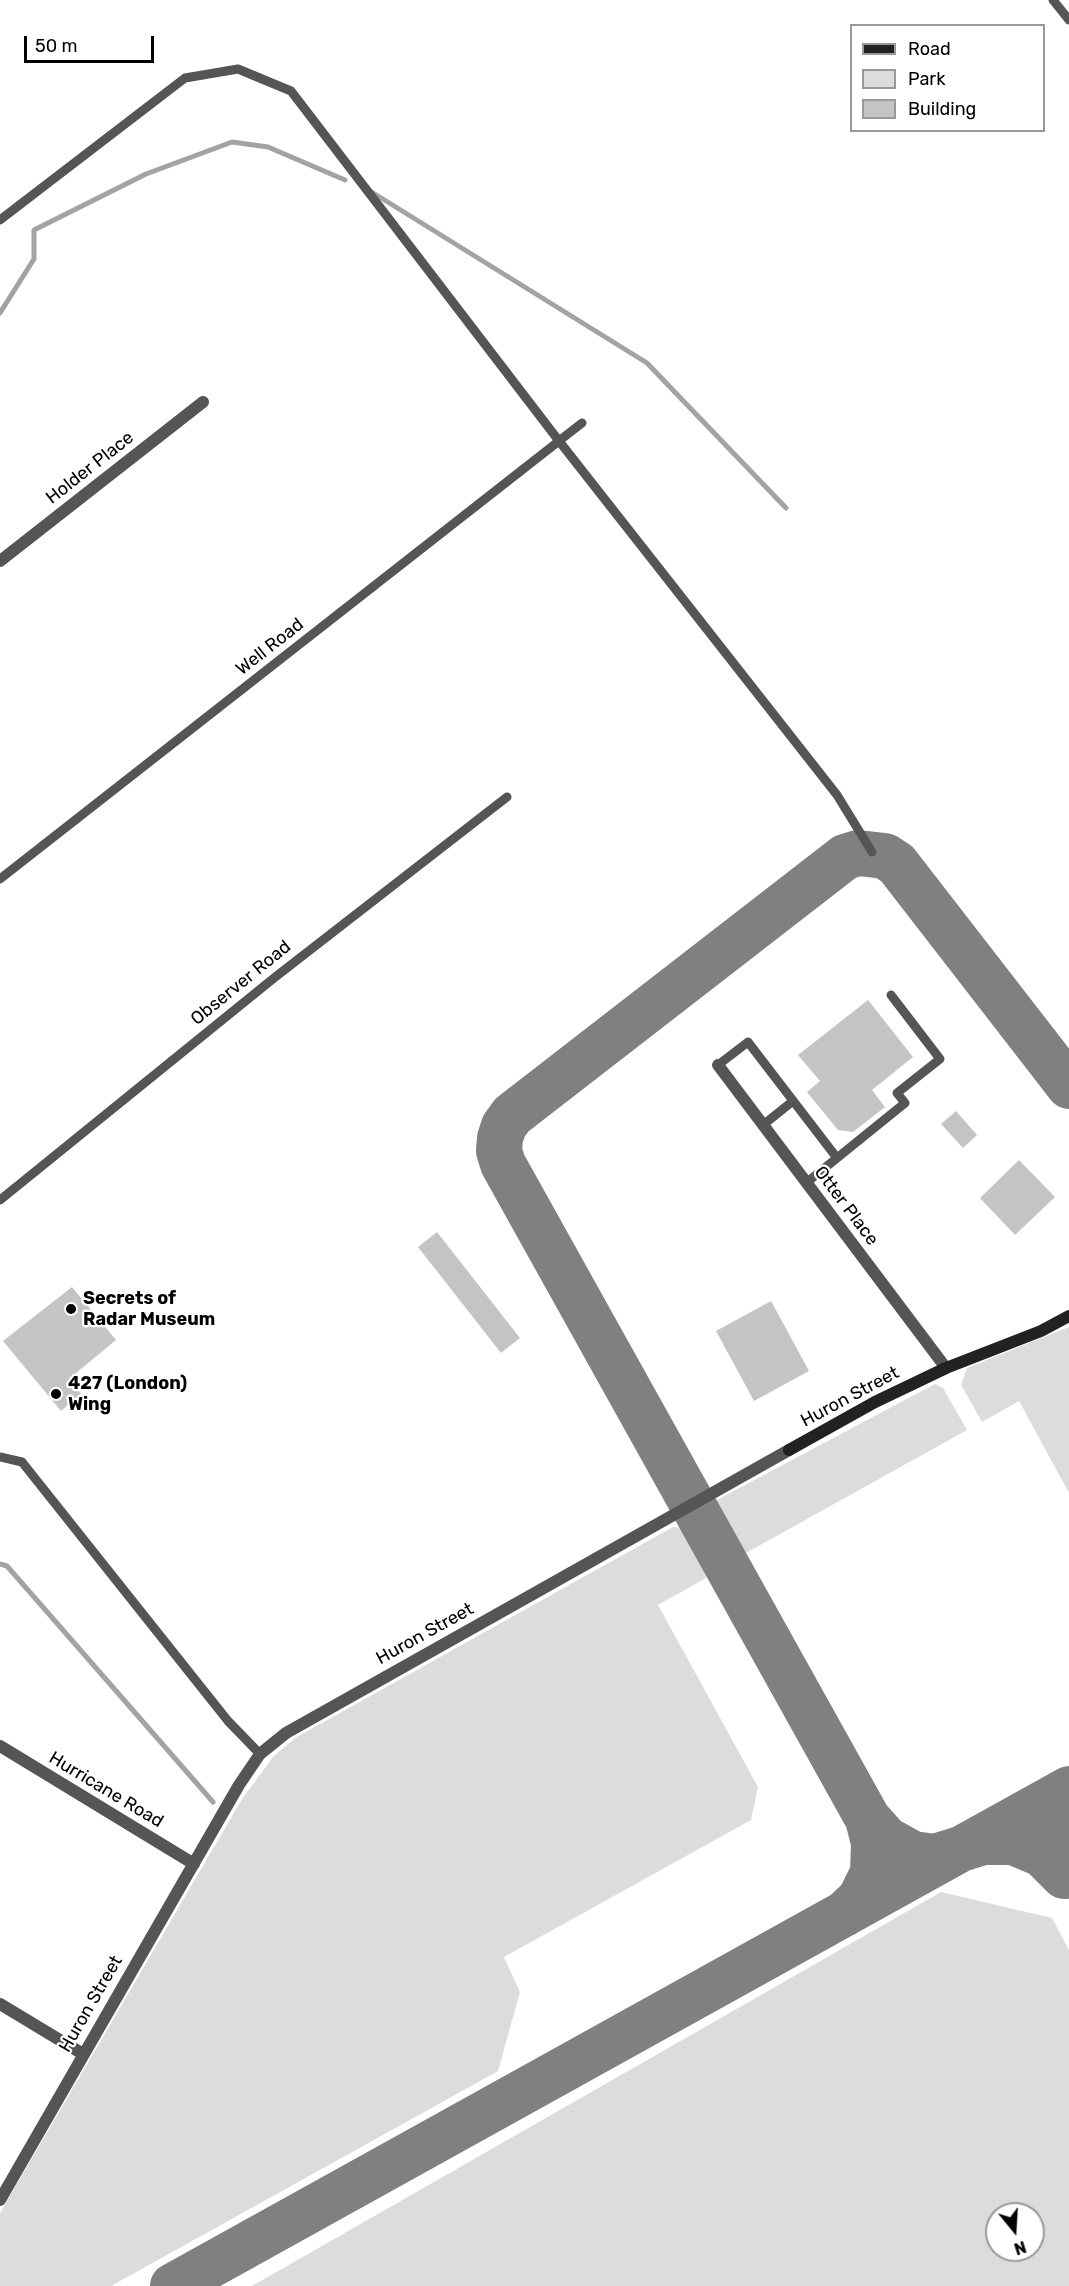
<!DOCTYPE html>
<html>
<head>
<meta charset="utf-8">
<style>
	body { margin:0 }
	#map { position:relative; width:1069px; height:2286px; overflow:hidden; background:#fff; font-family:Rubik,sans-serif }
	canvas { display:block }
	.legend { position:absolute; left:850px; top:24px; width:195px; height:108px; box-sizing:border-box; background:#fff; border:2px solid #999; margin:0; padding:8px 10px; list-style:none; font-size:18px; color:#000 }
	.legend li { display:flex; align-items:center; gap:12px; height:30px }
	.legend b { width:30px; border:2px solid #999 }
	.north { position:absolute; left:985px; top:2202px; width:60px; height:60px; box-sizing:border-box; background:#fff; border:2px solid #999; border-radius:50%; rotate:162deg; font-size:16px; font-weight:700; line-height:24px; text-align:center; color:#000 }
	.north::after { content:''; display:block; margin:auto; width:21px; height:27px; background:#000; clip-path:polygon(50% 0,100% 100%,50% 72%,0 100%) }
	.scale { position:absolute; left:24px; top:36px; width:130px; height:27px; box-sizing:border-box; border:3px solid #000; border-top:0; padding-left:8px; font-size:18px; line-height:21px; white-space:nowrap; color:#000; -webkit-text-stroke:4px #fff; paint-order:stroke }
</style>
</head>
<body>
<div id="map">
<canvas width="1069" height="2286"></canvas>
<ul class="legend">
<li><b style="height:8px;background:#222"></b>Road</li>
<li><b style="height:16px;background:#dcdcdc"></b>Park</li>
<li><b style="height:16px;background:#c4c4c4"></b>Building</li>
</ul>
<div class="north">N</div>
<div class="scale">50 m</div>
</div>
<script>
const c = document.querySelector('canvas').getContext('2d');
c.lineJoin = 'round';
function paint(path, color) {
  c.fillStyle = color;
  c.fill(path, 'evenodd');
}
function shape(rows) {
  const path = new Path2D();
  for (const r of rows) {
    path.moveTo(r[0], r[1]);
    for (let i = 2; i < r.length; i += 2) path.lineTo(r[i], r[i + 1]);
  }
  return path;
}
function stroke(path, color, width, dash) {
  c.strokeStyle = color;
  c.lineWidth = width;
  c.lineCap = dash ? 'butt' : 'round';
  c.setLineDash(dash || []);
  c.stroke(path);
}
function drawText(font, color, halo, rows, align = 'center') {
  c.font = font + ' Rubik,sans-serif';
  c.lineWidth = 4.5;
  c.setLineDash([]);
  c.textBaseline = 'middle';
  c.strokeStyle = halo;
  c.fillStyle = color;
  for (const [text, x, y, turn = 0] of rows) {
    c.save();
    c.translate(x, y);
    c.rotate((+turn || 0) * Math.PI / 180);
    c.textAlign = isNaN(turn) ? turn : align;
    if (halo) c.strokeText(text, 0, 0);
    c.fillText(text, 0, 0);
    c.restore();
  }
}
paint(shape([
	[1069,1327,1069,1493,1019,1401,982,1422,961,1385,967,1368],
	[935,1384,943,1388,967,1430,746,1553,739,1549,713,1502],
	[673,1527,684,1528,703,1563,706,1578,658,1605,758,1787,751,1820,504,1957,520,1992,498,2071,111,2286,0,2286,0,2213,242,1799,273,1757,295,1738],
	[941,1892,1052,1918,1069,1950,1069,2286,252,2286],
	[997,2214,1033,2214,1033,2250,997,2250]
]), '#dcdcdc');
stroke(shape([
	[370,191,647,363,786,508],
	[0,313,34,259,34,230,146,174,232,142,268,147,345,180],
	[0,1564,7,1566,213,1802]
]), '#a3a3a3', 5);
stroke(shape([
	[868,1819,503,1164,499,1151,500,1138,504,1126,512,1115,845,857,858,853,885,856,897,864,1069,1086],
	[844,1914,860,1899,873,1873,874,1843,868,1819,886,1839,913,1854,935,1857,983,1842,1013,1842,1042,1854,1064,1876,1057,1839,1058,1830,1069,1803],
	[173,2286,1069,1789]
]), '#808080', 46);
paint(shape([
	[868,1000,913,1057,872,1090,885,1107,853,1132,838,1130,807,1092,820,1081,798,1055],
	[956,1111,977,1135,963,1148,941,1124],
	[1019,1160,1055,1197,1015,1235,980,1198],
	[437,1232,520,1338,501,1353,418,1247],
	[72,1287,116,1340,76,1373,83,1382,76,1388,81,1394,61,1411,3,1341],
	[771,1301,809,1371,754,1401,716,1331]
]), '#c4c4c4');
stroke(shape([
	[1053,0,1069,20],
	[0,220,185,78,238,69,291,91,559,441,837,795,872,852],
	[555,444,582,423],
	[0,879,559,441],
	[718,1065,748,1042,837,1158,905,1103,897,1093,940,1059,891,995],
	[763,1125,793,1101],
	[806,1183,837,1158],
	[0,1200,274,978,507,797],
	[0,1457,22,1462,228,1721,260,1754]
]), '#555', 9);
stroke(shape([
	[0,561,203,402],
	[718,1065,946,1368],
	[0,1746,194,1864],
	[0,2004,83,2054],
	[0,2200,239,1785,260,1754,286,1733,789,1450]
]), '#555', 12);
stroke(shape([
	[789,1450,875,1402,946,1368,1041,1331,1069,1316]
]), '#222', 12);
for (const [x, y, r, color] of [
	[71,1309,6,"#000"],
	[56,1394,6,"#000"]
]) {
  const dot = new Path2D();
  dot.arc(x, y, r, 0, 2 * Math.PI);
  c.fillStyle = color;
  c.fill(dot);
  stroke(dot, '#fff', 2);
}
drawText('18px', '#000', '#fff', [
	["Holder Place",90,468,-38],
	["Well Road",270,647,-38],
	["Observer Road",241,983,-39],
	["Otter Place",846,1206,53],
	["Huron Street",850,1397,-28],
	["Huron Street",425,1634,-29],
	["Hurricane Road",106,1790,31],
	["Huron Street",91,2004,-60]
]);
drawText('bold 18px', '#000', '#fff', [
	["Secrets of",83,1299],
	["Radar Museum",83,1320],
	["427 (London)",68,1384],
	["Wing",68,1405]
], 'left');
</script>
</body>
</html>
